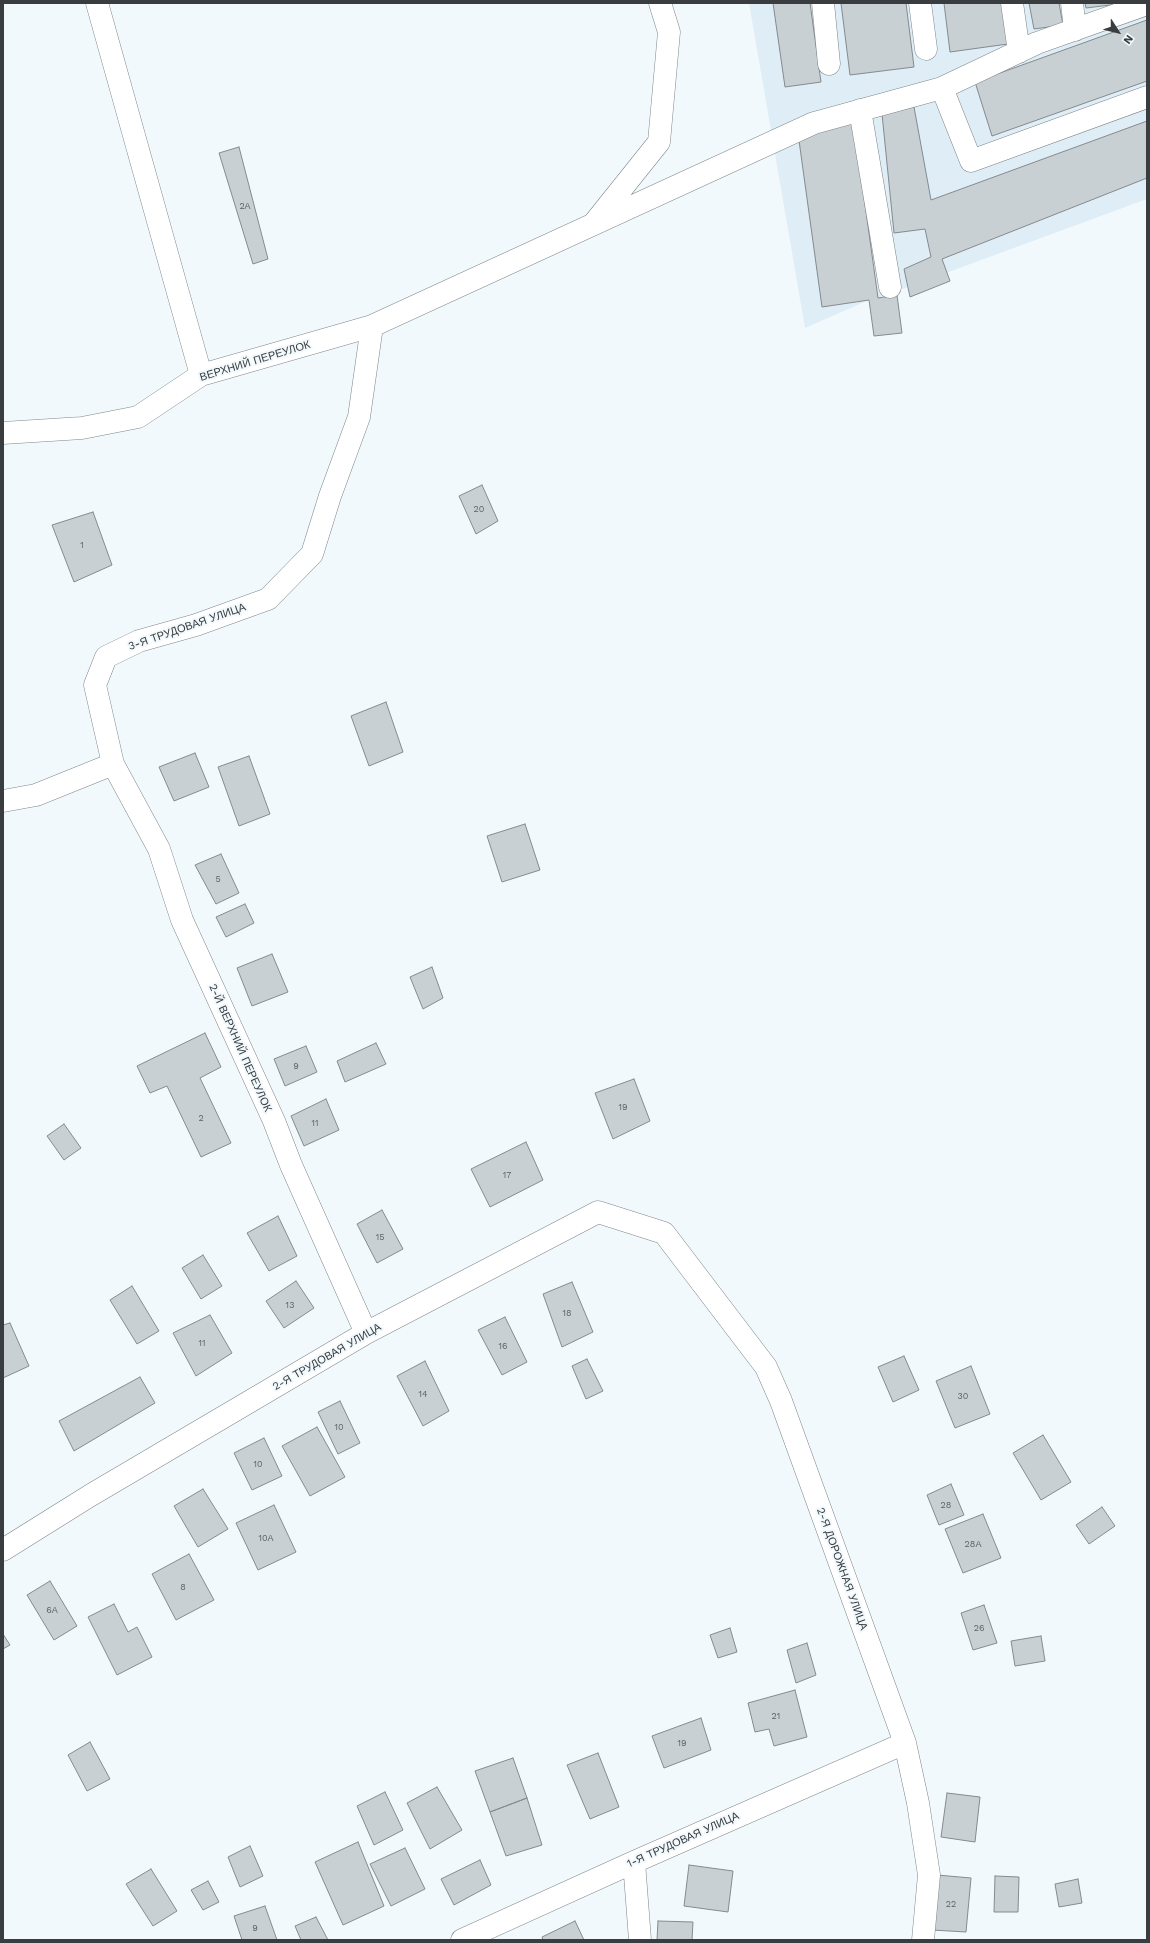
<!DOCTYPE html>
<html>
<head>
<meta charset="utf-8">
<style>
	body { margin:0 }
	#map { position:relative; width:1150px; height:1943px; overflow:hidden; background:#f1f9fd; font-family:"Work Sans",sans-serif }
	canvas { display:block }
	.frame { position:absolute; inset:0; border:4px solid #3a3d3f; pointer-events:none }
	.north { position:absolute; left:1098px; top:12px; width:40px; height:40px; -webkit-text-stroke:3px #f1f9fd; paint-order:stroke; rotate:126deg; font-size:11px; font-weight:700; line-height:16px; text-align:center; color:#3a3d3f }
	.north::after { content:''; display:block; margin:auto; width:14px; height:18px; background:#3a3d3f; clip-path:polygon(50% 0,100% 100%,50% 72%,0 100%) }
</style>
</head>
<body>
<div id="map">
<canvas width="1150" height="1943"></canvas>
<div class="frame"></div>
<div class="north">N</div>
</div>
<script>
const c = document.querySelector('canvas').getContext('2d');
c.lineJoin = 'round';
function paint(path, color) {
  c.fillStyle = color;
  c.fill(path, 'evenodd');
}
function shape(rows) {
  const path = new Path2D();
  for (const r of rows) {
    path.moveTo(r[0], r[1]);
    for (let i = 2; i < r.length; i += 2) path.lineTo(r[i], r[i + 1]);
  }
  return path;
}
function stroke(path, color, width, dash) {
  c.strokeStyle = color;
  c.lineWidth = width;
  c.lineCap = dash ? 'butt' : 'round';
  c.setLineDash(dash || []);
  c.stroke(path);
}
function drawText(font, color, halo, rows, align = 'center') {
  c.font = font + ' "Work Sans",sans-serif';
  c.lineWidth = 4;
  c.setLineDash([]);
  c.textBaseline = 'middle';
  c.strokeStyle = halo;
  c.fillStyle = color;
  for (const [text, x, y, turn = 0] of rows) {
    c.save();
    c.translate(x, y);
    c.rotate((+turn || 0) * Math.PI / 180);
    c.textAlign = isNaN(turn) ? turn : align;
    if (halo) c.strokeText(text, 0, 0);
    c.fillText(text, 0, 0);
    c.restore();
  }
}
paint(shape([
	[749,3,1147,3,1147,199,878,298,869,300,805,328]
]), '#dfedf6');
const building = shape([
	[773,3,810,3,821,82,785,87,773,3],
	[841,3,906,3,914,67,850,75,841,3],
	[944,3,1002,3,1008,44,950,52,944,3],
	[1029,3,1059,3,1063,25,1034,29,1029,3],
	[1085,3,1118,3,1118,4,1086,8,1085,3],
	[1147,20,1147,81,992,136,975,82,1147,20],
	[914,107,931,200,1147,121,1147,178,942,259,950,281,910,297,904,269,931,257,925,229,894,233,882,114,914,107],
	[853,118,878,298,897,295,902,333,874,336,869,300,822,307,797,126,853,118],
	[239,147,268,259,253,264,219,153,239,147],
	[482,485,498,521,476,534,459,496,482,485],
	[93,512,112,565,74,582,52,525,93,512],
	[386,702,403,752,369,766,351,716,386,702],
	[195,753,209,787,174,801,159,767,195,753],
	[249,756,270,814,239,826,218,767,249,756],
	[525,824,540,870,502,882,487,836,525,824],
	[221,854,239,893,216,904,195,865,221,854],
	[245,904,254,923,226,937,216,917,245,904],
	[272,954,288,992,252,1006,237,968,272,954],
	[432,967,443,998,423,1009,410,977,432,967],
	[205,1033,221,1067,200,1078,231,1143,201,1157,167,1086,150,1093,137,1066,205,1033],
	[376,1043,386,1064,345,1082,337,1061,376,1043],
	[306,1046,317,1072,285,1086,274,1059,306,1046],
	[634,1079,650,1121,613,1139,595,1093,634,1079],
	[326,1099,339,1130,304,1146,291,1116,326,1099],
	[64,1124,81,1148,64,1160,47,1136,64,1124],
	[526,1142,543,1180,490,1207,471,1169,526,1142],
	[382,1210,403,1249,377,1263,357,1224,382,1210],
	[278,1216,297,1256,269,1271,247,1233,278,1216],
	[203,1255,222,1286,201,1299,182,1268,203,1255],
	[296,1281,314,1308,284,1328,266,1301,296,1281],
	[572,1282,593,1332,562,1347,543,1294,572,1282],
	[132,1286,159,1331,137,1344,110,1300,132,1286],
	[210,1315,232,1353,196,1376,173,1333,210,1315],
	[505,1317,527,1362,502,1375,478,1330,505,1317],
	[10,1323,29,1366,3,1378,3,1325,10,1323],
	[904,1356,919,1390,893,1402,878,1367,904,1356],
	[587,1359,603,1391,586,1399,572,1366,587,1359],
	[425,1361,449,1411,423,1426,397,1376,425,1361],
	[971,1366,990,1414,955,1428,936,1381,971,1366],
	[140,1377,155,1403,74,1451,59,1421,140,1377],
	[340,1401,360,1443,338,1454,318,1412,340,1401],
	[317,1427,345,1477,310,1496,282,1446,317,1427],
	[1043,1435,1071,1482,1041,1500,1013,1453,1043,1435],
	[264,1438,282,1476,252,1490,234,1453,264,1438],
	[951,1484,964,1515,939,1525,927,1495,951,1484],
	[203,1489,228,1529,198,1547,174,1506,203,1489],
	[274,1505,296,1552,258,1570,236,1523,274,1505],
	[1102,1507,1115,1526,1089,1544,1076,1525,1102,1507],
	[983,1514,1001,1558,963,1573,945,1529,983,1514],
	[189,1554,214,1600,176,1620,152,1574,189,1554],
	[50,1581,77,1626,54,1640,27,1595,50,1581],
	[114,1604,128,1632,137,1627,152,1657,117,1675,88,1617,114,1604],
	[984,1605,997,1643,973,1650,961,1613,984,1605],
	[730,1628,737,1652,718,1658,710,1635,730,1628],
	[3,1634,10,1645,3,1649,3,1634],
	[1041,1636,1045,1661,1015,1666,1011,1641,1041,1636],
	[807,1643,816,1675,796,1683,787,1650,807,1643],
	[795,1690,807,1737,774,1746,769,1729,755,1732,748,1703,795,1690],
	[701,1718,711,1750,664,1768,652,1736,701,1718],
	[90,1742,110,1779,87,1791,68,1755,90,1742],
	[598,1753,619,1807,590,1819,567,1765,598,1753],
	[513,1758,527,1798,490,1812,475,1771,513,1758],
	[437,1787,462,1830,430,1849,407,1803,437,1787],
	[385,1792,403,1830,374,1845,357,1806,385,1792],
	[947,1793,980,1797,975,1842,941,1837,947,1793],
	[527,1798,542,1845,506,1856,490,1812,527,1798],
	[358,1842,384,1906,343,1925,315,1862,358,1842],
	[250,1846,263,1876,240,1887,228,1857,250,1846],
	[405,1848,425,1889,391,1906,370,1864,405,1848],
	[480,1860,491,1885,454,1905,441,1879,480,1860],
	[689,1865,733,1871,728,1912,684,1906,689,1865],
	[151,1869,177,1911,153,1926,126,1884,151,1869],
	[937,1875,971,1878,966,1932,932,1930,937,1875],
	[995,1876,1019,1877,1018,1912,994,1912,995,1876],
	[1078,1879,1082,1903,1059,1907,1055,1884,1078,1879],
	[208,1881,219,1902,203,1910,191,1890,208,1881],
	[265,1906,277,1940,242,1940,234,1916,265,1906],
	[316,1917,328,1940,301,1940,295,1926,316,1917],
	[575,1921,584,1940,543,1940,542,1937,575,1921],
	[658,1921,693,1922,692,1940,657,1940,658,1921]
]);
paint(building, '#c8d0d4');
stroke(building, '#848b8f', 1);
const minor = shape([
	[97,3,201,375],
	[823,3,829,64],
	[920,3,926,49],
	[1012,3,1019,52],
	[1072,3,1075,30],
	[942,88,971,161,1147,97],
	[860,110,890,287],
	[595,222,659,142,669,32,660,3],
	[3,433,82,428,138,417,201,375,372,326,814,123,942,88,1037,43,1147,4],
	[113,764,159,849,182,920,274,1121,291,1165,366,1333],
	[3,801,36,795,113,764,95,685,106,657,139,641,196,625,268,599,312,554,330,496,359,417,372,326],
	[3,1550,91,1495,366,1333,598,1212,664,1233,766,1367,781,1401,905,1743,918,1803,929,1875,923,1940],
	[634,1862,640,1940],
	[462,1940,634,1862,905,1743]
]);
stroke(minor, '#80878b', 23);
stroke(minor, '#fff', 22);
drawText('9px', '#5e6264', null, [
	["2А",245,206],
	["20",479,509],
	["1",82,545],
	["5",218,879],
	["9",296,1066],
	["19",623,1107],
	["2",201,1118],
	["11",315,1123],
	["17",507,1175],
	["15",380,1237],
	["13",290,1305],
	["18",567,1313],
	["11",202,1343],
	["16",503,1346],
	["14",423,1394],
	["30",963,1396],
	["10",339,1427],
	["10",258,1464],
	["28",946,1505],
	["10А",266,1538],
	["28А",973,1544],
	["8",183,1587],
	["6А",52,1610],
	["26",979,1628],
	["21",776,1716],
	["19",682,1743],
	["22",951,1904],
	["9",255,1928]
]);
drawText('11px', '#3a3d3f', '#f1f9fd', [
	["ВЕРХНИЙ ПЕРЕУЛОК",255,361,-17],
	["3-Я ТРУДОВАЯ УЛИЦА",187,627,-19],
	["2-Й ВЕРХНИЙ ПЕРЕУЛОК",240,1048,66],
	["2-Я ТРУДОВАЯ УЛИЦА",327,1357,-30],
	["2-Я ДОРОЖНАЯ УЛИЦА",842,1569,70],
	["1-Я ТРУДОВАЯ УЛИЦА",683,1840,-24]
]);
</script>
</body>
</html>
